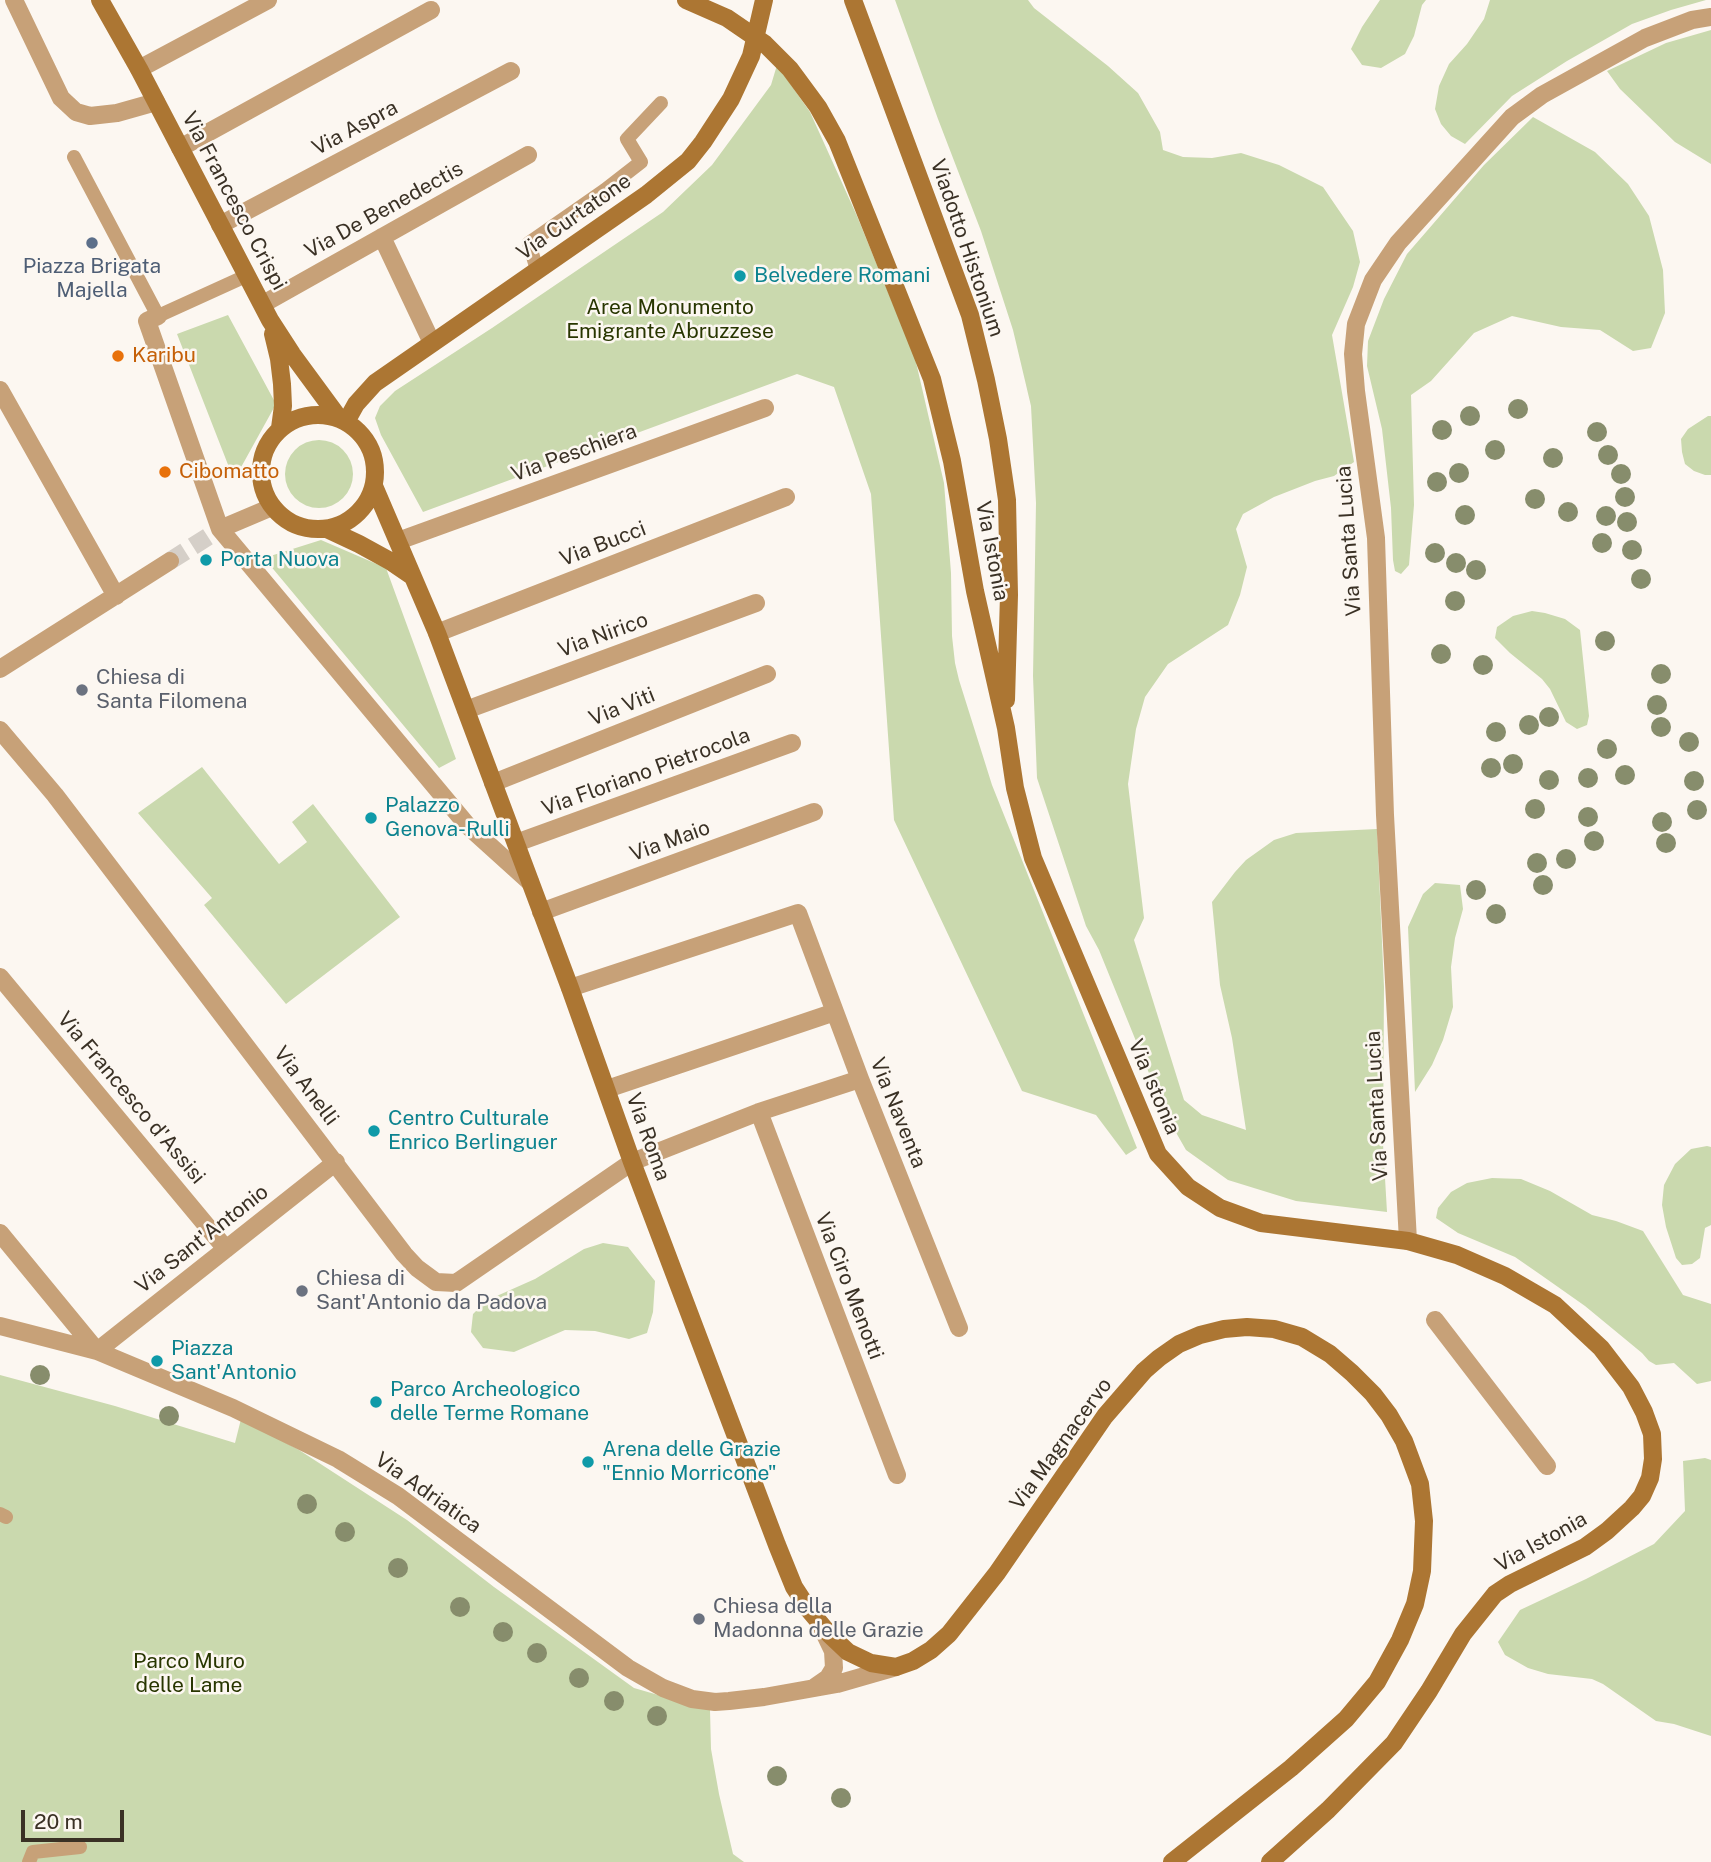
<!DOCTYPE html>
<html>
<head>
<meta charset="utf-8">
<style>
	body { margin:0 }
	#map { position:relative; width:1711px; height:1862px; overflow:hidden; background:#fcf7f1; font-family:"Public Sans",sans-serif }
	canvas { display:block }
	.scale { position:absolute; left:21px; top:1810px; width:103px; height:32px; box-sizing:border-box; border:4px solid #3a3125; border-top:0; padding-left:9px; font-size:21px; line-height:24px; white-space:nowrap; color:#3a3125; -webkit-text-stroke:5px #fcf7f1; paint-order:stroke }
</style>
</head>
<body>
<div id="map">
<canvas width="1711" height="1862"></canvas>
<div class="scale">20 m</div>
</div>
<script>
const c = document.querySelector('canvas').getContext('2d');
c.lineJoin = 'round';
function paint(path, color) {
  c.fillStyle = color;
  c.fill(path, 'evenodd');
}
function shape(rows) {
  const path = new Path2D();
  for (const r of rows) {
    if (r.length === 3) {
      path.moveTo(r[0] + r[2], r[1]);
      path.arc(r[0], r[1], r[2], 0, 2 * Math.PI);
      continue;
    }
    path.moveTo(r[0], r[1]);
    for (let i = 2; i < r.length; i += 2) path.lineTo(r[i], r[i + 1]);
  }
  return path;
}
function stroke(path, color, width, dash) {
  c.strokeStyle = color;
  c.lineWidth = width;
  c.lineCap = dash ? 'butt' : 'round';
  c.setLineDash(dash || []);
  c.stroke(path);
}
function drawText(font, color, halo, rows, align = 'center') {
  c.font = font + ' "Public Sans",sans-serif';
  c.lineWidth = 5;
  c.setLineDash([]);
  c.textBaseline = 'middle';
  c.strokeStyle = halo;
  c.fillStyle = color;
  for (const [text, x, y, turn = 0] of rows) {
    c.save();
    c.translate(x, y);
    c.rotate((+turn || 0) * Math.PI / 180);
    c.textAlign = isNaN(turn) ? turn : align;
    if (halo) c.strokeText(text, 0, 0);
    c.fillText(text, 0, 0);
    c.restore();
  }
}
paint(shape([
	[895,0,1028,0,1034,8,1108,66,1138,93,1160,132,1163,150,1183,157,1212,158,1241,153,1279,165,1323,187,1353,231,1360,262,1353,287,1332,335,1354,462,1334,476,1315,481,1274,497,1243,514,1236,529,1247,567,1240,595,1228,625,1168,664,1145,697,1136,729,1128,784,1144,918,1134,940,1184,1100,1202,1115,1246,1130,1232,1038,1220,985,1212,902,1235,872,1246,860,1274,840,1296,833,1377,829,1384,987,1383,1144,1387,1212,1296,1201,1228,1180,1186,1150,1166,1115,1099,950,1086,926,1037,778,1033,676,1036,503,1031,406,1013,330,981,231,938,119],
	[1380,0,1426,0,1422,5,1414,36,1405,54,1381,68,1362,65,1351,49,1362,27],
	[1490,0,1706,0,1671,10,1632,24,1567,61,1512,96,1465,144,1451,136,1441,124,1435,109,1439,86,1449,64,1467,44,1484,19],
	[1711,30,1711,164,1675,142,1620,89,1607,71,1666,43],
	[777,65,810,112,857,216,915,358,944,483,951,573,952,636,955,663,959,680,992,785,1137,1148,1126,1155,1096,1115,1022,1091,894,820,871,494,834,387,797,374,423,512,381,435,375,418,380,406,395,391,492,328,663,212,712,165,771,85],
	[1533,117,1595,152,1628,184,1649,216,1663,270,1665,313,1651,348,1633,351,1600,330,1561,327,1512,316,1474,333,1431,381,1411,395,1414,505,1409,565,1401,574,1395,571,1393,560,1391,508,1382,429,1367,366,1368,341,1384,299,1407,254,1484,165],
	[228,315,276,404,234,480,177,334],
	[1708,416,1711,416,1711,475,1705,475,1694,471,1685,464,1682,452,1681,439,1688,429],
	[319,474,34],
	[321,540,386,568,456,759,439,768,264,558],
	[1532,611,1545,613,1565,619,1580,630,1589,716,1587,725,1577,729,1566,722,1550,689,1542,679,1510,653,1495,638,1497,627,1513,616],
	[202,767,279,864,307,842,292,822,313,804,400,917,286,1004,204,905,212,898,138,813],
	[1435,883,1460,885,1463,909,1455,938,1451,967,1453,1007,1443,1040,1432,1065,1415,1092,1408,927,1423,894],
	[1707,1146,1711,1147,1711,1225,1705,1228,1700,1258,1692,1264,1682,1265,1676,1258,1666,1227,1662,1205,1664,1185,1675,1164,1691,1149],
	[1492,1178,1521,1179,1550,1191,1592,1215,1616,1221,1643,1231,1683,1295,1711,1304,1711,1381,1697,1384,1674,1363,1656,1365,1649,1361,1642,1353,1585,1306,1541,1275,1515,1257,1458,1233,1436,1218,1438,1208,1451,1192,1467,1183],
	[603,1243,628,1247,655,1281,653,1312,647,1333,629,1339,595,1331,565,1330,514,1352,483,1348,471,1332,473,1314,483,1304,499,1295,535,1279,584,1249],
	[0,1375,115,1406,235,1443,241,1419,299,1450,407,1520,494,1587,634,1688,710,1710,711,1749,719,1794,733,1854,744,1862,0,1862],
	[1705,1458,1711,1460,1711,1736,1674,1724,1656,1721,1603,1684,1592,1679,1548,1674,1528,1668,1505,1655,1498,1642,1520,1610,1586,1579,1654,1544,1685,1511,1683,1461]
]), '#cad9ae');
stroke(shape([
	[170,561,220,529]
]), '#d5cfc8', 18, [18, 9]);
stroke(shape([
	[74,157,158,316,246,276],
	[537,270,529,243,605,190,641,162,627,139,661,103],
	[0,1514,6,1517],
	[29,1862,33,1852,80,1847]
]), '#c7a178', 14);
stroke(shape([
	[14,0,61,98,76,112,90,116,117,113,156,102],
	[139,69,268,0],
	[180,148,431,10],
	[220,225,511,71],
	[382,237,432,343],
	[263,304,528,155],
	[158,316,147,321,220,529,468,826,530,882],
	[0,390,116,596],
	[220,529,272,507],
	[398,541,765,408],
	[437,633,786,497],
	[0,669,170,561],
	[466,710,756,603],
	[0,730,55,795,404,1254,417,1268,436,1282,456,1283,632,1162,759,1112,860,1079],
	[493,783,767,674],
	[516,843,792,743],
	[541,912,814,812],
	[0,977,226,1249],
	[570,988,798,913,860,1079,959,1328],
	[607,1089,835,1012],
	[759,1112,897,1475],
	[0,1233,97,1351],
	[1408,1241,1385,815,1376,538,1356,391,1353,354,1356,324,1373,280,1398,243,1512,117,1542,95,1645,38,1692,20,1711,17],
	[1435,1320,1547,1466],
	[0,1326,97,1351,233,1408,338,1459,398,1496,628,1668,663,1688,692,1699,715,1702,729,1701,764,1697,837,1684,896,1667],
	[97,1351,336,1162],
	[815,1687,828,1678,834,1668,833,1651,822,1628]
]), '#c7a178', 18);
stroke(shape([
	[100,0,139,69,270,320,292,354,339,418],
	[686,0,727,18,765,44,790,69,818,107,837,141,932,379,952,461,975,591,1006,728,1015,788,1033,858,1158,1154,1188,1187,1220,1208,1261,1223,1408,1241,1457,1255,1505,1276,1555,1305,1601,1348,1631,1387,1644,1412,1652,1434,1653,1459,1650,1478,1642,1496,1632,1508,1607,1531,1585,1547,1510,1584,1495,1594,1463,1634,1429,1691,1394,1743,1328,1810,1270,1862],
	[853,0,970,315,986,380,998,439,1007,500,1009,595,1006,700],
	[273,334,279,359,282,384,283,406,280,428],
	[318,472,57],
	[346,422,356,404,375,383,646,195,688,161,703,142,731,99,751,56,764,0],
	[374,486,437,633,570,988,632,1162,777,1545,794,1587,809,1610,830,1635,848,1652,871,1663,896,1667,913,1661,931,1650,949,1634,997,1573,1105,1416,1144,1371,1159,1358,1179,1344,1200,1335,1224,1329,1247,1327,1274,1329,1302,1337,1330,1354,1352,1373,1373,1394,1389,1415,1404,1441,1420,1484,1424,1521,1422,1571,1415,1604,1400,1640,1377,1682,1346,1719,1291,1768,1172,1862],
	[327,529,359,544,390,561,412,576]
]), '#ac7633', 18);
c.fillStyle = '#878d6c';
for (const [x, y] of [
	[1518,409],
	[1470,416],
	[1442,430],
	[1597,432],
	[1495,450],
	[1608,455],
	[1553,458],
	[1459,473],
	[1621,474],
	[1437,482],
	[1625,497],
	[1535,499],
	[1568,512],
	[1465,515],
	[1606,516],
	[1627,522],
	[1602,543],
	[1632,550],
	[1435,553],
	[1456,563],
	[1476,570],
	[1641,579],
	[1455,601],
	[1605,641],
	[1441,654],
	[1483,665],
	[1661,674],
	[1657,705],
	[1549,717],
	[1529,725],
	[1661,727],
	[1496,732],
	[1689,742],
	[1607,749],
	[1513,764],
	[1491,768],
	[1625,775],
	[1588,778],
	[1549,780],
	[1694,781],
	[1535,809],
	[1697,810],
	[1588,817],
	[1662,822],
	[1594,841],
	[1666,843],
	[1566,859],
	[1537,863],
	[1543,885],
	[1476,890],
	[1496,914],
	[40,1375],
	[169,1416],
	[307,1504],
	[345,1532],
	[398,1568],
	[460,1607],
	[503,1632],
	[537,1653],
	[579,1678],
	[614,1701],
	[657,1716],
	[777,1776],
	[841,1798]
]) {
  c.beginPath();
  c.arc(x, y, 10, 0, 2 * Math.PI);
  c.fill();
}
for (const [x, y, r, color] of [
	[92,243,7,"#5c6f8a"],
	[740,276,7,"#0f9aa8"],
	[118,356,7,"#e8710a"],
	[165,472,7,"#e8710a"],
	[206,560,7,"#0f9aa8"],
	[82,690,7,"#6b7280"],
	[371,818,7,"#0f9aa8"],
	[374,1131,7,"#0f9aa8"],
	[302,1291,7,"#6b7280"],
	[157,1361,7,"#0f9aa8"],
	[376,1402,7,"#0f9aa8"],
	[588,1462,7,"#0f9aa8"],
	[699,1619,7,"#6b7280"]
]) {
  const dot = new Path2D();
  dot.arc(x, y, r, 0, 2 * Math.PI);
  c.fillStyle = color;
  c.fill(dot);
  stroke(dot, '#fcf7f1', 2.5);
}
drawText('21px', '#3a3125', '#fcf7f1', [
	["Via Aspra",355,128,-28],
	["Via Francesco Crispi",234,201,62],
	["Via De Benedectis",384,210,-29],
	["Via Curtatone",574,217,-35],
	["Viadotto Histonium",967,248,71],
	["Via Peschiera",574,453,-20],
	["Via Santa Lucia",1349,541,-94],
	["Via Bucci",603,544,-21],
	["Via Istonia",992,551,79],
	["Via Nirico",603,635,-20],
	["Via Viti",622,707,-22],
	["Via Floriano Pietrocola",646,772,-20],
	["Via Maio",670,841,-20],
	["Via Anelli",306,1086,53],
	["Via Istonia",1154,1087,67],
	["Via Francesco d'Assisi",131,1098,50],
	["Via Santa Lucia",1377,1106,-93],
	["Via Naventa",898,1113,68],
	["Via Roma",648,1137,70],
	["Via Sant'Antonio",202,1239,-38],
	["Via Ciro Menotti",849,1286,69],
	["Via Magnacervo",1061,1444,-54],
	["Via Adriatica",428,1493,35],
	["Via Istonia",1541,1542,-29]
]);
drawText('21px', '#4e5e75', '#fcf7f1', [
	["Piazza Brigata",92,267],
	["Majella",92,291]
]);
drawText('21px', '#0d838f', '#fcf7f1', [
	["Belvedere Romani",754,276],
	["Porta Nuova",220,560],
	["Palazzo",385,806],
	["Genova-Rulli",385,830],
	["Centro Culturale",388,1119],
	["Enrico Berlinguer",388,1143],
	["Piazza",171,1349],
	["Sant'Antonio",171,1373],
	["Parco Archeologico",390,1390],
	["delle Terme Romane",390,1414],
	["Arena delle Grazie",602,1450],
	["\"Ennio Morricone\"",602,1474]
], 'left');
drawText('21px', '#283600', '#fcf7f1', [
	["Area Monumento",670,308],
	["Emigrante Abruzzese",670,332],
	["Parco Muro",189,1662],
	["delle Lame",189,1686]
]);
drawText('21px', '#c56008', '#fcf7f1', [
	["Karibu",132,356],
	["Cibomatto",179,472]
], 'left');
drawText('21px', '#5b616d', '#fcf7f1', [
	["Chiesa di",96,678],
	["Santa Filomena",96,702],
	["Chiesa di",316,1279],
	["Sant'Antonio da Padova",316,1303],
	["Chiesa della",713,1607],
	["Madonna delle Grazie",713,1631]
], 'left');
</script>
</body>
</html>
